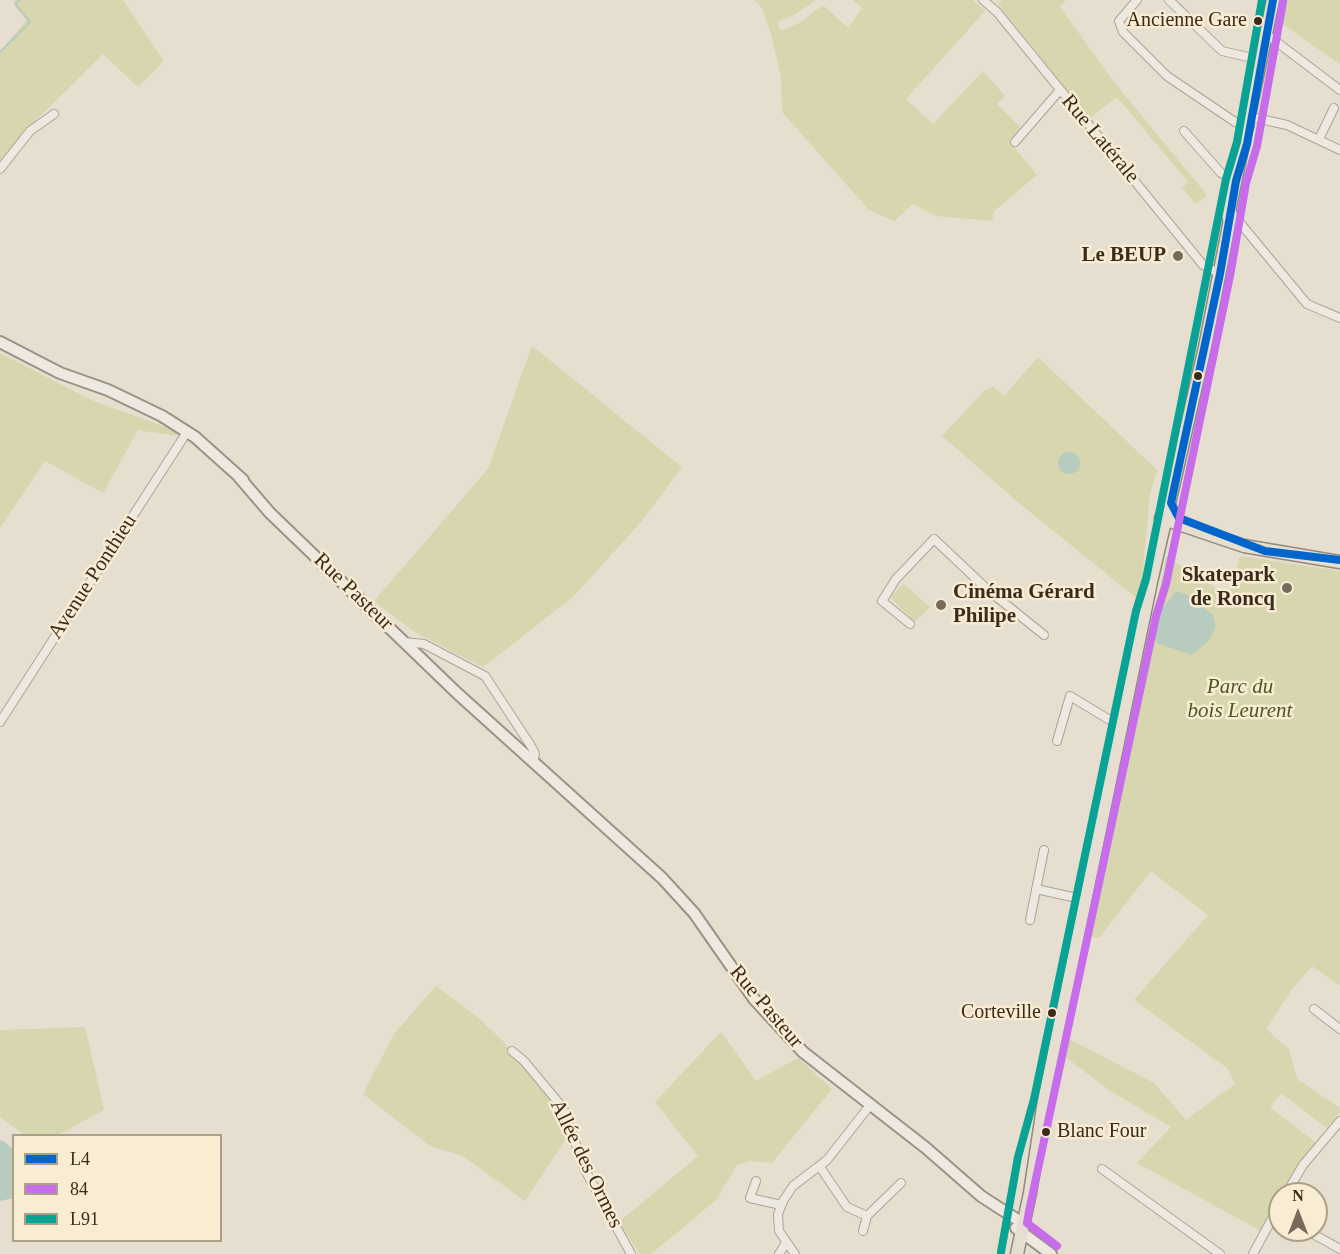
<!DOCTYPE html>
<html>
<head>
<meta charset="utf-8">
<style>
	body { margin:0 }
	#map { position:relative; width:1340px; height:1254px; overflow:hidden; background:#e6dece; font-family:"Times New Roman",serif }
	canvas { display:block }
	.legend { position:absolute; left:12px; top:1134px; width:210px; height:108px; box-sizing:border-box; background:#f8ecd3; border:2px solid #ac9f8a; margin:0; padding:8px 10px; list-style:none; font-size:18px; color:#3b2b1d }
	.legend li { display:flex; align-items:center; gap:12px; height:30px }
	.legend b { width:30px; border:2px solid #ac9f8a }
	.north { position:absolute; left:1268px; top:1182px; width:60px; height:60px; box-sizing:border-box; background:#f8ecd3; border:2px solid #ac9f8a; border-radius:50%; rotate:0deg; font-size:16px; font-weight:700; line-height:24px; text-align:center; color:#3b2b1d }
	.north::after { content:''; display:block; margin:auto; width:21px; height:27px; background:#776a5b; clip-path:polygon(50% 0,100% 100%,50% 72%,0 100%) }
</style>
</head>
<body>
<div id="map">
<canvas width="1340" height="1254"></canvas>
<ul class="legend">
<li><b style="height:8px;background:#06c"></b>L4</li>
<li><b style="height:8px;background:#c76deb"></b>84</li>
<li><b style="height:8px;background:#09a395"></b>L91</li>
</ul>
<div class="north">N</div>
</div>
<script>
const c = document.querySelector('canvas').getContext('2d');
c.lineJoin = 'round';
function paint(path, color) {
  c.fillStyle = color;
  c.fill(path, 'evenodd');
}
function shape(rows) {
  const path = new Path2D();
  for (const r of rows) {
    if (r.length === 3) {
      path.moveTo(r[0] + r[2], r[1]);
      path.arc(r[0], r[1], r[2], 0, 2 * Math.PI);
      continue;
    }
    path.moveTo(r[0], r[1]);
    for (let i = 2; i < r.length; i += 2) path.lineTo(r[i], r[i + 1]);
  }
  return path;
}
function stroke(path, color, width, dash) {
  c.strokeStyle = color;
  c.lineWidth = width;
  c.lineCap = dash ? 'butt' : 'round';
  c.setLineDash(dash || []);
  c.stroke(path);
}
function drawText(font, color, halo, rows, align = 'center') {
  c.font = font + ' "Times New Roman",serif';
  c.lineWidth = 5;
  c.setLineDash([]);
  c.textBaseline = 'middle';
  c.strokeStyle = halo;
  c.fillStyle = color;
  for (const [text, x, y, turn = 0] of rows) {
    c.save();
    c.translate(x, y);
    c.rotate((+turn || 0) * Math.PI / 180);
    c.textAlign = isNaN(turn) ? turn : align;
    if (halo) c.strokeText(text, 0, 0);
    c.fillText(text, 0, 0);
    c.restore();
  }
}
paint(shape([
	[13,0,123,0,164,61,138,87,103,54,36,120,0,166,0,52,28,18],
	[754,0,816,0,796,14,777,22,781,31,799,23,823,5,848,28,862,8,853,0,973,0,985,11,906,99,933,124,983,71,1005,96,997,104,1021,128,1009,141,1037,175,994,211,992,221,936,216,913,204,894,221,869,210,782,112,781,77,771,34,762,8],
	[1002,0,1066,0,1060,7,1114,82,1207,195,1196,204,1182,188,1188,182,1117,97,1090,118,998,4],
	[1282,0,1340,0,1340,64,1278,21],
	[532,346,682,467,641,522,573,597,483,667,416,633,374,601,488,469],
	[0,353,91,400,179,432,176,436,138,430,103,493,45,461,0,528],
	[1038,357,1157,470,1150,494,1140,601,1025,508,942,436,985,390,993,387,1004,396],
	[1166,556,1228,596,1240,556,1340,571,1340,986,1312,966,1292,989,1266,1029,1289,1049,1297,1079,1340,1108,1340,1112,1327,1128,1281,1093,1270,1107,1316,1143,1280,1194,1261,1231,1137,1163,1171,1127,1109,1090,1063,1055,1065,1037,1154,1083,1186,1120,1235,1084,1227,1068,1134,1000,1208,915,1151,871,1099,938,1086,935,1123,771],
	[904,584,930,607,915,622,890,597],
	[436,986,478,1018,501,1039,556,1102,571,1131,525,1201,463,1156,430,1146,363,1094,394,1034],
	[85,1027,104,1110,58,1135,25,1135,0,1117,0,1030],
	[721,1032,756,1081,798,1058,832,1089,772,1163,750,1161,737,1165,716,1200,651,1254,640,1254,619,1222,698,1156,655,1102]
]), '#d7d6af');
paint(shape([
	[1069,463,11],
	[1176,591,1186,594,1213,615,1216,627,1208,642,1191,655,1157,643,1154,635,1157,616],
	[2,1140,13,1149,14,1198,0,1201,0,1142]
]), '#b8cbbf');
stroke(shape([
	[0,52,30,22,15,4,20,0]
]), '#b8cbbf', 2);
const street = shape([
	[983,0,997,12,1203,265,1220,274],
	[1137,0,1119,21,1123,32,1167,76,1235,122,1250,127],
	[1169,0,1222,51,1261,60],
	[1266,34,1340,90],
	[1247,116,1287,125,1340,150],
	[1184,131,1221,173,1236,181],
	[1319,139,1334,108],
	[1015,142,1060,90],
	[0,169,30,131,54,114],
	[1231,212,1307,304,1340,318],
	[910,624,882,601,896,579,934,539,988,590,1044,635],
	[404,642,424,644,485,676,531,746,535,754,533,762],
	[0,722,187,432],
	[1057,741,1070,696,1113,722,1123,724],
	[1036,889,1086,900],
	[1030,920,1044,850],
	[1314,1009,1340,1029],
	[512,1051,524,1061,563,1108,585,1170,631,1254],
	[820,1167,847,1207,867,1216],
	[1102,1169,1220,1254],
	[756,1181,750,1198,781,1205],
	[1286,1194,1303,1165,1340,1121],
	[1306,1230,1340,1249],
	[863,1231,867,1216,901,1183],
	[779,1254,786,1243],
	[795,1254,779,1231,778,1214,783,1201,793,1186,827,1160,871,1104],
	[1253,1254,1280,1204]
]);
const secondary = shape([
	[0,342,60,373,108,390,162,416,195,437,243,480],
	[239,477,270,513,458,694,662,878,694,913,754,999,803,1052,926,1148,981,1196,1024,1224],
	[1016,1228,1051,1254]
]);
const primary = shape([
	[1228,216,1273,0],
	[1161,518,1244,546,1340,562],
	[1017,1254,1030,1193,1044,1101,1151,582,1205,347,1229,225,1230,211]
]);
stroke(street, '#aba396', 10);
stroke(secondary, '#9b9286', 14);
stroke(primary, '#91887e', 15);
stroke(street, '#eee9e0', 8);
stroke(secondary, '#eee9e0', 10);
stroke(primary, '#e6dfd1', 12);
stroke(shape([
	[1273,0,1247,144,1236,181,1220,274,1171,503,1179,518,1265,551,1340,560]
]), '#06c', 8);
stroke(shape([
	[1057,1246,1027,1223,1029,1211,1156,616,1166,584,1230,276,1246,183,1257,146,1283,2]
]), '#c76deb', 8);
stroke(shape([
	[1001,1252,1018,1157,1034,1099,1136,611,1146,579,1226,179,1237,142,1262,0]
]), '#09a395', 8);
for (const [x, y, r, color] of [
	[1258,21,5,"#3b2b1d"],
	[1178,256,6,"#776a5b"],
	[1198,376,5,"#3b2b1d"],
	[1287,588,6,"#776a5b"],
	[941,605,6,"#776a5b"],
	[1052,1013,5,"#3b2b1d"],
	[1046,1132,5,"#3b2b1d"]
]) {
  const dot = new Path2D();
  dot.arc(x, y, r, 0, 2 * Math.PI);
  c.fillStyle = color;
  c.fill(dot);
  stroke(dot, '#f8ecd3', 2);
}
drawText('20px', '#3b2b1d', '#f8ecd3', [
	["Ancienne Gare",1247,21],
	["Corteville",1041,1013],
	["Blanc Four",1057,1132,"left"]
], 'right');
drawText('21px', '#3b2b1d', '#f8ecd3', [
	["Rue Latérale",1100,139,50],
	["Avenue Ponthieu",93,577,-57],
	["Rue Pasteur",353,592,44],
	["Rue Pasteur",766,1007,50],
	["Allée des Ormes",586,1164,64]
]);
drawText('bold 21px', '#3b2b1d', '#f8ecd3', [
	["Le BEUP",1166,256],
	["Skatepark",1275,576],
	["de Roncq",1275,600],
	["Cinéma Gérard",953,593,"left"],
	["Philipe",953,617,"left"]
], 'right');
drawText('italic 21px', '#4d5922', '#f8ecd3', [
	["Parc du",1240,687],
	["bois Leurent",1240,711]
]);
</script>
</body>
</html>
